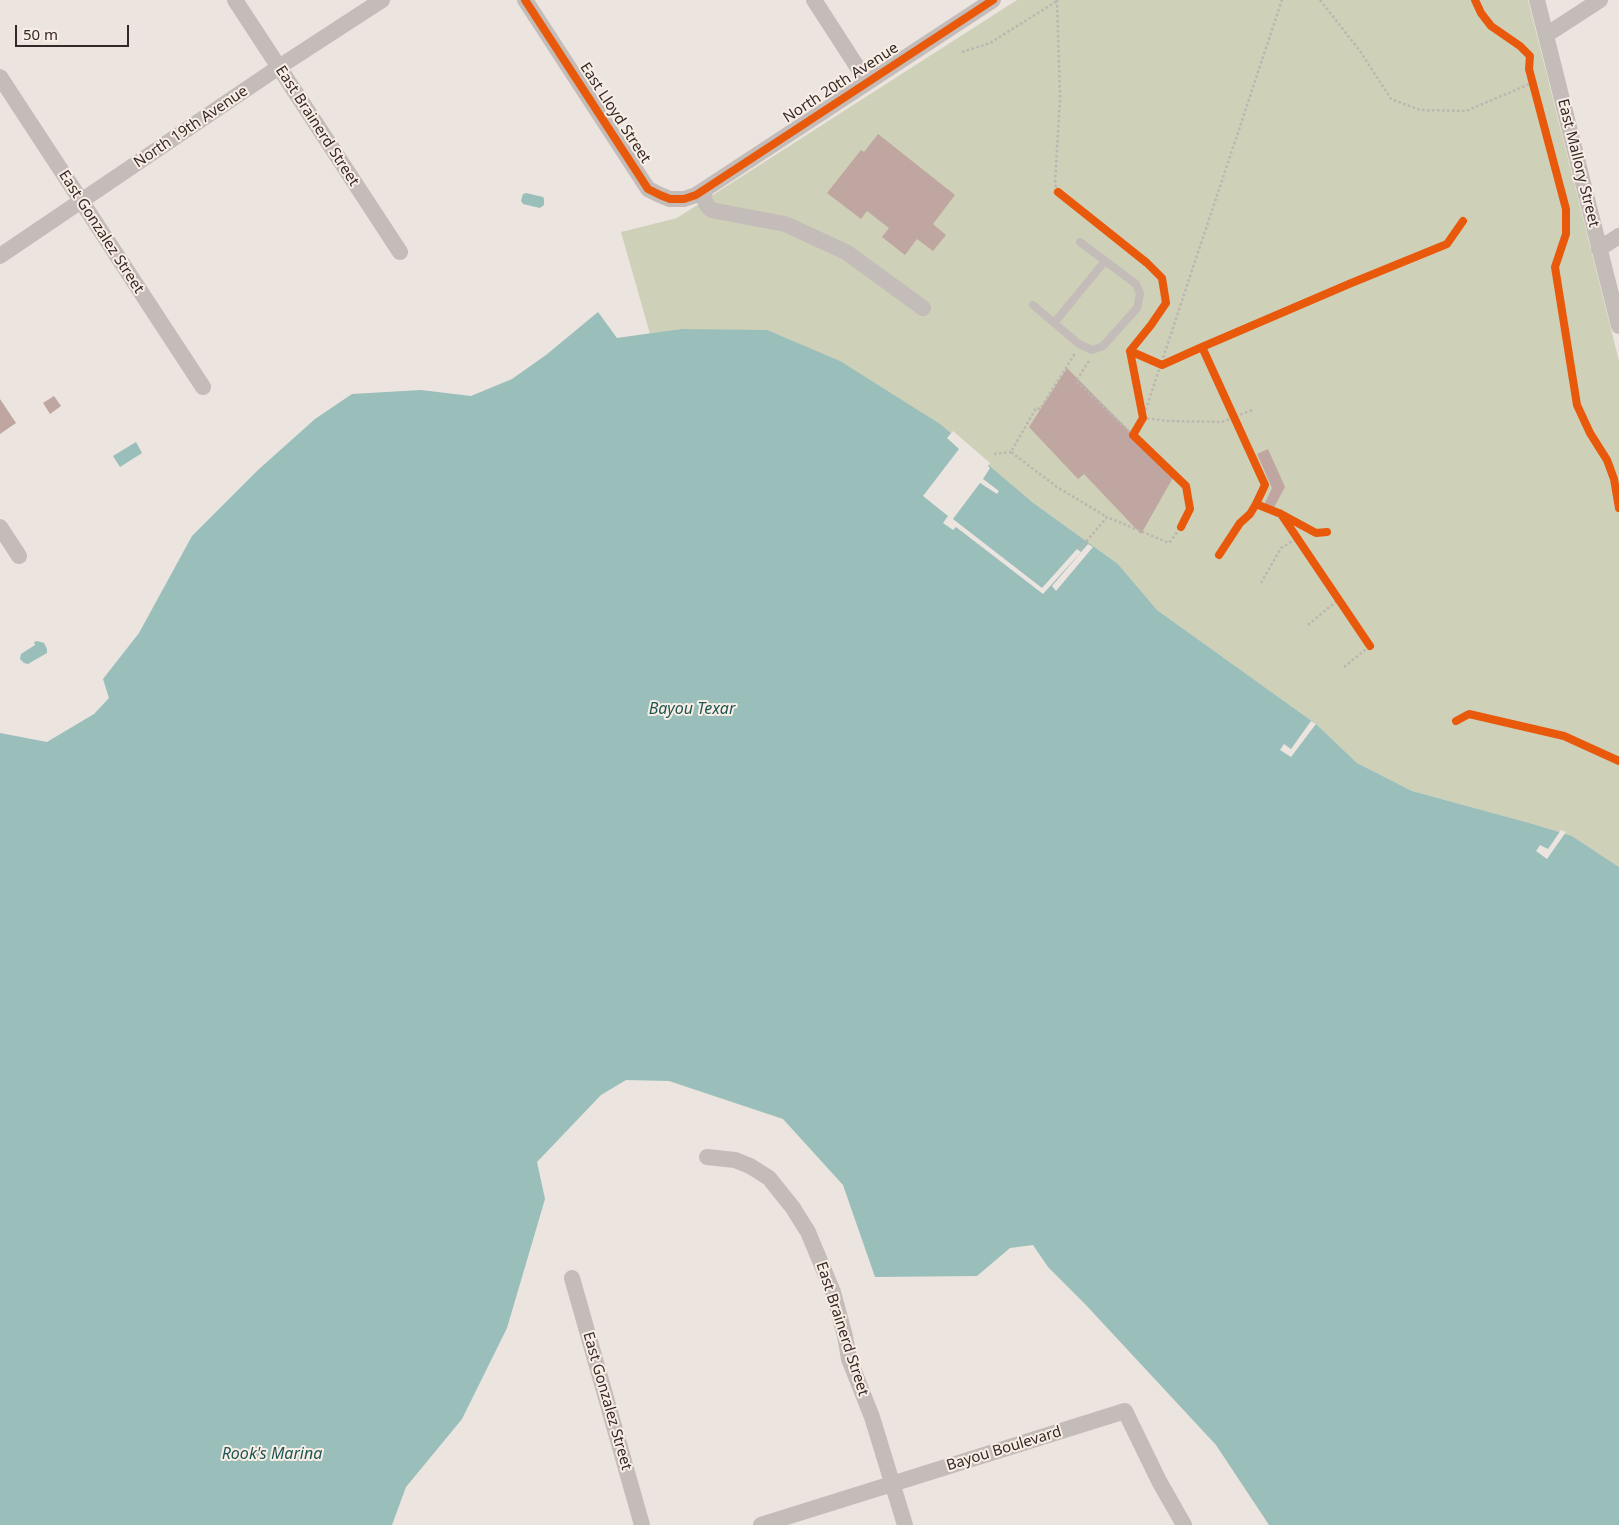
<!DOCTYPE html>
<html>
<head>
<meta charset="utf-8">
<style>
	body { margin:0 }
	#map { position:relative; width:1619px; height:1525px; overflow:hidden; background:#ebe4df; font-family:"Noto Sans",sans-serif }
	canvas { display:block }
	.scale { position:absolute; left:15px; top:25px; width:114px; height:22px; box-sizing:border-box; border:2px solid #352927; border-top:0; padding-left:6px; font-size:15px; line-height:18px; white-space:nowrap; color:#352927; -webkit-text-stroke:4px #f9eee5; paint-order:stroke }
</style>
</head>
<body>
<div id="map">
<canvas width="1619" height="1525"></canvas>
<div class="scale">50 m</div>
</div>
<script>
const c = document.querySelector('canvas').getContext('2d');
c.lineJoin = 'round';
function paint(path, color) {
  c.fillStyle = color;
  c.fill(path, 'evenodd');
}
function shape(rows) {
  const path = new Path2D();
  for (const r of rows) {
    path.moveTo(r[0], r[1]);
    for (let i = 2; i < r.length; i += 2) path.lineTo(r[i], r[i + 1]);
  }
  return path;
}
function stroke(path, color, width, dash) {
  c.strokeStyle = color;
  c.lineWidth = width;
  c.lineCap = dash ? 'butt' : 'round';
  c.setLineDash(dash || []);
  c.stroke(path);
}
function drawText(font, color, halo, rows, align = 'center') {
  c.font = font + ' "Noto Sans",sans-serif';
  c.lineWidth = 4;
  c.setLineDash([]);
  c.textBaseline = 'middle';
  c.strokeStyle = halo;
  c.fillStyle = color;
  for (const [text, x, y, turn = 0] of rows) {
    c.save();
    c.translate(x, y);
    c.rotate((+turn || 0) * Math.PI / 180);
    c.textAlign = isNaN(turn) ? turn : align;
    if (halo) c.strokeText(text, 0, 0);
    c.fillText(text, 0, 0);
    c.restore();
  }
}
paint(shape([
	[1017,0,1528,0,1619,361,1619,867,1572,836,1533,824,1412,791,1357,763,1316,724,1157,610,1118,564,1032,502,681,329,650,334,621,232,677,218]
]), '#cfd0b8');
paint(shape([
	[526,193,543,197,544,199,544,205,540,208,523,204,521,201,523,194],
	[598,312,617,338,681,329,767,330,840,361,940,424,1032,502,1118,564,1157,610,1316,724,1357,763,1412,791,1533,824,1572,836,1619,867,1619,1525,1269,1525,1216,1445,1085,1304,1048,1267,1033,1245,1010,1248,977,1276,875,1277,843,1185,783,1119,669,1081,626,1080,601,1095,537,1162,545,1199,507,1328,462,1419,406,1487,392,1525,0,1525,0,733,47,742,94,714,109,698,103,679,139,633,192,536,258,470,315,419,352,394,421,390,471,396,512,379,546,355],
	[136,442,142,453,120,467,113,456],
	[37,641,44,643,47,649,47,653,28,664,24,663,20,659,21,654,35,645,34,642]
]), '#9abeba');
paint(shape([
	[953,431,990,463,988,466,990,468,983,479,999,491,997,494,980,483,953,519,1042,588,1077,549,1081,552,1043,594,956,527,953,530,943,523,948,516,923,496,959,449,947,438],
	[1088,544,1093,547,1056,591,1052,586],
	[1311,721,1316,724,1291,757,1280,750,1284,744,1291,749],
	[1561,830,1566,832,1547,859,1536,851,1540,845,1548,849]
]), '#ebe4df');
paint(shape([
	[878,134,955,195,933,224,946,235,933,251,917,239,905,255,882,237,889,228,867,211,861,219,827,193,861,150,864,152],
	[1067,368,1174,476,1141,534,1084,474,1078,479,1029,427],
	[54,396,61,406,50,414,43,403],
	[0,399,16,423,0,434],
	[1268,449,1285,487,1273,509,1264,505,1272,488,1257,454]
]), '#bfa6a1');
stroke(shape([
	[1057,0,1060,97,1055,184,1058,192,1147,263,1162,278,1166,303,1151,325,1130,351,1143,418,1133,435,1186,486,1190,509,1181,527,1169,543,1107,517,1079,550],
	[1320,0,1360,51,1391,99,1420,110,1466,111,1532,83],
	[1475,0,1481,13,1491,26,1520,46,1530,56,1529,69,1566,209,1566,234,1555,267,1577,405,1590,433,1607,460,1614,479,1619,508],
	[962,52,990,43,1057,1],
	[1131,351,1162,365,1202,347],
	[1075,355,1074,355,1040,409,1036,408,1011,452,1057,487,1107,517],
	[1089,361,1076,381,1133,435],
	[1252,410,1222,422,1169,421,1143,418,1282,0],
	[994,454,1011,452],
	[1256,504,1265,485,1202,347,1349,284,1447,244,1463,221],
	[1281,514,1370,646,1344,667],
	[1219,555,1240,523,1250,514,1256,504,1281,514,1316,533,1327,532],
	[1261,583,1281,548,1297,538],
	[1308,625,1339,599],
	[1456,721,1469,714,1564,736,1619,761]
]), '#bdb5b1', 2.5, [2.5, 2.5]);
stroke(shape([
	[1033,305,1079,344,1092,350,1103,346,1137,308,1140,294,1136,284,1080,242],
	[1054,323,1105,261]
]), '#c4bcb8', 8);
stroke(shape([
	[235,0,400,252],
	[525,0,648,189,660,195,670,199,684,199,696,195,993,0],
	[814,0,867,82],
	[1537,0,1619,326],
	[1546,35,1600,0],
	[0,77,203,387],
	[705,189,704,198,706,204,711,210,785,224,846,252,923,308],
	[1599,249,1619,236],
	[0,256,279,67,382,0],
	[0,527,19,556],
	[707,1157,735,1160,750,1166,769,1178,793,1208,808,1232,833,1292,845,1336,849,1359,872,1417,905,1525],
	[572,1278,642,1525],
	[761,1525,1125,1411,1159,1481,1184,1525]
]), '#c4bcb8', 16);
stroke(shape([
	[525,0,648,189,660,195,670,199,684,199,696,195,993,0],
	[1475,0,1481,13,1491,26,1520,46,1530,56,1529,69,1566,209,1566,234,1555,267,1577,405,1590,433,1607,460,1614,479,1619,508],
	[1058,192,1147,263,1162,278,1166,303,1151,325,1130,351,1143,418,1133,435,1186,486,1190,509,1181,527],
	[1130,351,1162,365,1202,347],
	[1256,504,1265,485,1202,347,1349,284,1447,244,1463,221],
	[1281,514,1370,646],
	[1219,555,1240,523,1250,514,1256,504,1281,514,1316,533,1327,532],
	[1456,721,1469,714,1564,736,1619,761]
]), '#e8590c', 8);
drawText('15px', '#352927', '#f9eee5', [
	["North 20th Avenue",841,83,-33],
	["East Lloyd Street",615,113,57],
	["East Brainerd Street",317,126,57],
	["North 19th Avenue",191,127,-34],
	["East Mallory Street",1578,163,76],
	["East Gonzalez Street",101,232,57],
	["East Brainerd Street",842,1329,72],
	["East Gonzalez Street",607,1401,74],
	["Bayou Boulevard",1004,1449,-17]
]);
drawText('italic 16px', '#1c5653', '#f9eee5', [
	["Bayou Texar",692,709],
	["Rook's Marina",272,1454]
]);
</script>
</body>
</html>
